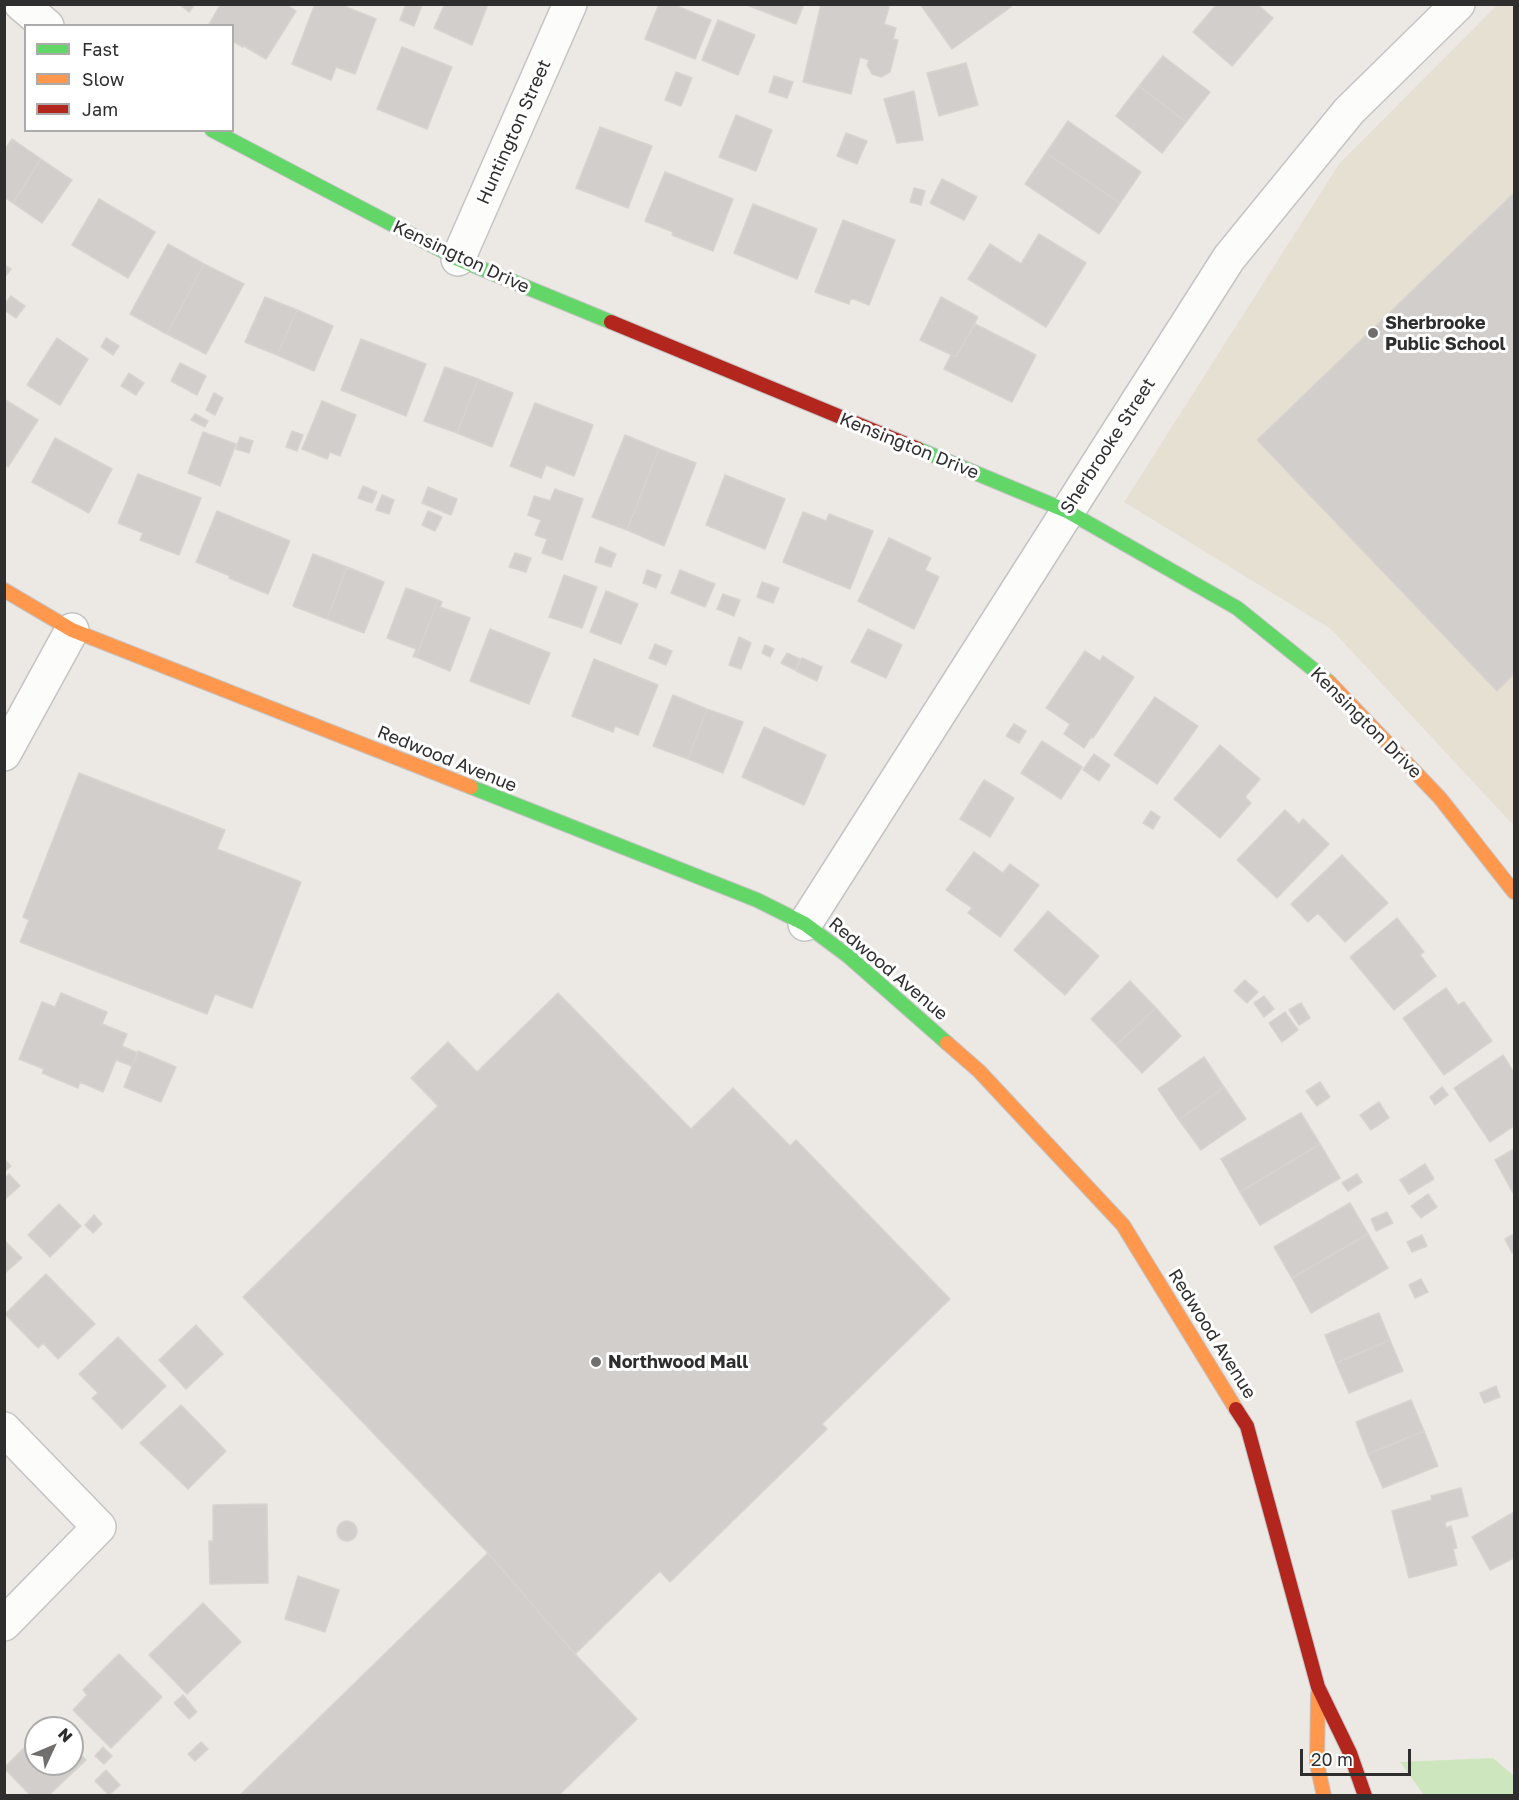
<!DOCTYPE html>
<html>
<head>
<meta charset="utf-8">
<style>
	body { margin:0 }
	#map { position:relative; width:1519px; height:1800px; overflow:hidden; background:#ece8e4; font-family:"Golos Text",sans-serif }
	canvas { display:block }
	.frame { position:absolute; inset:0; border:6px solid #2e2e2e; pointer-events:none }
	.legend { position:absolute; left:24px; top:24px; width:210px; height:108px; box-sizing:border-box; background:#fff; border:2px solid #ababab; margin:0; padding:8px 10px; list-style:none; font-size:18px; color:#2e2e2e }
	.legend li { display:flex; align-items:center; gap:12px; height:30px }
	.legend b { width:30px; border:2px solid #ababab }
	.north { position:absolute; left:24px; top:1716px; width:60px; height:60px; box-sizing:border-box; background:#fff; border:2px solid #ababab; border-radius:50%; rotate:46deg; font-size:16px; font-weight:700; line-height:24px; text-align:center; color:#2e2e2e }
	.north::after { content:''; display:block; margin:auto; width:21px; height:27px; background:#706f6e; clip-path:polygon(50% 0,100% 100%,50% 72%,0 100%) }
	.scale { position:absolute; left:1300px; top:1749px; width:111px; height:27px; box-sizing:border-box; border:3px solid #2e2e2e; border-top:0; padding-left:8px; font-size:18px; line-height:21px; white-space:nowrap; color:#2e2e2e; -webkit-text-stroke:4px #fff; paint-order:stroke }
</style>
</head>
<body>
<div id="map">
<canvas width="1519" height="1800"></canvas>
<div class="frame"></div>
<ul class="legend">
<li><b style="height:8px;background:#63d668"></b>Fast</li>
<li><b style="height:8px;background:#ff974d"></b>Slow</li>
<li><b style="height:8px;background:#b3261e"></b>Jam</li>
</ul>
<div class="north">N</div>
<div class="scale">20 m</div>
</div>
<script>
const c = document.querySelector('canvas').getContext('2d');
c.lineJoin = 'round';
function paint(path, color) {
  c.fillStyle = color;
  c.fill(path, 'evenodd');
}
function shape(rows) {
  const path = new Path2D();
  for (const r of rows) {
    if (r.length === 3) {
      path.moveTo(r[0] + r[2], r[1]);
      path.arc(r[0], r[1], r[2], 0, 2 * Math.PI);
      continue;
    }
    path.moveTo(r[0], r[1]);
    for (let i = 2; i < r.length; i += 2) path.lineTo(r[i], r[i + 1]);
  }
  return path;
}
function stroke(path, color, width, dash) {
  c.strokeStyle = color;
  c.lineWidth = width;
  c.lineCap = dash ? 'butt' : 'round';
  c.setLineDash(dash || []);
  c.stroke(path);
}
function drawText(font, color, halo, rows, align = 'center') {
  c.font = font + ' "Golos Text",sans-serif';
  c.lineWidth = 6;
  c.setLineDash([]);
  c.textBaseline = 'middle';
  c.strokeStyle = halo;
  c.fillStyle = color;
  for (const [text, x, y, turn = 0] of rows) {
    c.save();
    c.translate(x, y);
    c.rotate((+turn || 0) * Math.PI / 180);
    c.textAlign = isNaN(turn) ? turn : align;
    if (halo) c.strokeText(text, 0, 0);
    c.fillText(text, 0, 0);
    c.restore();
  }
}
paint(shape([
	[1497,5,1514,5,1514,826,1331,629,1124,502,1339,164]
]), '#e6e0d3');
paint(shape([
	[1493,1758,1514,1776,1514,1795,1424,1795,1400,1762]
]), '#cee6be');
const building = shape([
	[179,4,195,4,189,12,179,4],
	[221,4,286,4,296,11,266,59,244,46,243,47,232,41,232,26,208,26,221,4],
	[315,4,339,4,376,19,355,74,336,67,331,80,292,64,315,4],
	[406,4,422,5,414,26,400,20,406,4],
	[445,4,488,4,472,45,434,28,445,4],
	[659,4,672,4,711,20,695,59,645,39,659,4],
	[744,4,804,4,796,24,744,4],
	[821,4,890,4,884,24,896,28,893,39,898,40,890,72,881,77,872,74,867,65,869,60,860,57,851,94,803,82,821,4],
	[920,4,1009,4,1011,7,952,49,920,4],
	[1217,4,1257,4,1273,18,1232,66,1193,32,1217,4],
	[718,20,755,35,738,75,702,60,718,20],
	[402,47,452,67,427,129,377,109,402,47],
	[1163,56,1210,92,1186,122,1139,86,1163,56],
	[966,63,978,105,939,116,927,73,966,63],
	[676,72,692,78,681,106,665,100,676,72],
	[774,76,793,82,787,98,769,92,774,76],
	[1139,86,1186,122,1162,153,1116,116,1139,86],
	[914,91,923,140,897,143,884,99,914,91],
	[736,115,772,130,756,171,719,157,736,115],
	[1068,121,1141,172,1120,203,1046,153,1068,121],
	[600,127,652,146,628,208,576,188,600,127],
	[846,133,867,141,857,164,837,156,846,133],
	[12,139,41,159,13,203,4,197,4,151,12,139],
	[1046,153,1120,203,1099,234,1025,184,1046,153],
	[41,159,72,180,42,223,13,203,41,159],
	[665,172,733,199,713,251,672,235,673,232,645,221,665,172],
	[942,179,977,197,964,220,930,203,942,179],
	[914,188,925,191,921,205,910,202,914,188],
	[1514,193,1514,674,1497,691,1257,440,1514,193],
	[99,199,155,232,128,278,72,245,99,199],
	[753,204,817,229,797,279,734,253,753,204],
	[843,220,895,240,869,305,851,298,849,304,815,292,843,220],
	[1039,234,1086,263,1046,327,968,279,990,244,1021,264,1039,234],
	[168,244,204,264,167,334,130,314,168,244],
	[204,264,244,284,206,354,167,334,204,264],
	[4,265,11,269,4,278,4,265],
	[11,296,25,306,16,318,4,310,4,305,11,296],
	[265,297,297,310,277,355,245,342,265,297],
	[941,297,978,317,956,357,920,340,941,297],
	[297,310,333,326,314,371,277,355,297,310],
	[975,324,1036,355,1012,402,944,369,951,355,956,357,975,324],
	[57,338,88,359,60,405,27,385,57,338],
	[106,338,119,346,113,355,101,347,106,338],
	[361,339,426,364,406,416,341,390,361,339],
	[180,363,206,376,197,395,171,381,180,363],
	[445,367,478,379,457,433,424,421,445,367],
	[129,373,144,383,136,395,121,386,129,373],
	[478,379,513,393,492,447,457,433,478,379],
	[214,393,223,398,215,415,206,410,214,393],
	[4,399,38,420,8,467,4,464,4,399],
	[322,401,356,415,340,456,330,452,327,459,302,449,322,401],
	[535,403,593,425,574,476,546,465,541,478,510,466,535,403],
	[195,414,208,421,205,427,191,420,195,414],
	[292,431,303,435,297,451,286,447,292,431],
	[203,432,236,444,220,486,188,473,203,432],
	[625,435,659,449,627,530,592,517,625,435],
	[240,437,253,441,249,453,236,449,240,437],
	[55,438,112,469,89,513,32,482,55,438],
	[659,449,696,463,664,546,627,530,659,449],
	[138,474,201,498,179,555,140,540,143,533,118,523,138,474],
	[725,475,785,499,765,549,706,525,725,475],
	[363,486,377,492,372,503,358,498,363,486],
	[428,487,457,499,451,515,422,503,428,487],
	[555,489,583,499,562,560,542,553,547,539,535,535,541,520,528,515,534,496,550,501,555,489],
	[382,495,394,500,389,514,376,510,382,495],
	[217,511,290,541,268,594,229,578,230,576,196,562,217,511],
	[428,511,442,517,435,531,422,525,428,511],
	[803,512,826,521,829,514,873,531,850,589,783,562,803,512],
	[889,538,931,558,925,570,939,577,914,629,858,601,889,538],
	[600,547,616,554,611,567,595,562,600,547],
	[515,553,531,558,526,572,509,567,515,553],
	[313,554,347,567,327,619,293,606,313,554],
	[347,567,384,582,364,633,327,619,347,567],
	[647,570,661,575,656,588,643,583,647,570],
	[680,570,715,584,705,607,671,593,680,570],
	[564,575,597,587,582,628,549,617,564,575],
	[762,582,779,588,773,603,757,597,762,582],
	[406,588,438,600,416,657,413,657,416,649,387,638,406,588],
	[606,591,638,604,621,644,590,632,606,591],
	[723,594,740,600,734,616,717,609,723,594],
	[438,600,442,602,440,607,470,618,450,671,416,657,438,600],
	[490,629,550,653,529,704,470,681,490,629],
	[868,629,902,645,886,678,851,662,868,629],
	[739,637,751,643,741,669,729,665,739,637],
	[655,644,672,651,666,665,649,658,655,644],
	[765,645,774,649,770,657,762,653,765,645],
	[1085,651,1100,661,1103,656,1134,677,1093,738,1091,737,1084,748,1064,734,1070,724,1046,708,1085,651],
	[787,653,800,659,795,670,781,663,787,653],
	[802,658,822,667,817,681,796,671,802,658],
	[594,659,658,685,638,735,615,726,613,732,572,716,594,659],
	[673,695,707,709,688,759,653,746,673,695],
	[1155,697,1198,726,1157,784,1114,755,1155,697],
	[707,709,743,722,723,773,688,759,707,709],
	[1014,724,1026,731,1019,743,1006,736,1014,724],
	[764,727,826,755,804,805,742,777,764,727],
	[1042,741,1082,767,1061,799,1021,773,1042,741],
	[1220,745,1260,779,1245,797,1251,803,1220,838,1174,799,1220,745],
	[1094,754,1110,765,1099,781,1083,770,1094,754],
	[79,773,225,830,217,849,301,882,252,1008,215,994,207,1014,20,942,29,920,23,917,79,773],
	[984,780,1014,798,990,837,960,819,984,780],
	[1285,810,1299,824,1303,819,1329,844,1277,898,1237,860,1285,810],
	[1151,811,1160,817,1153,829,1143,823,1151,811],
	[974,852,1003,873,1010,864,1039,885,1000,937,968,913,972,908,946,890,974,852],
	[1342,855,1388,903,1345,942,1318,913,1308,922,1291,904,1342,855],
	[1048,911,1099,956,1065,995,1014,950,1048,911],
	[1397,918,1424,952,1420,955,1436,976,1394,1010,1350,957,1397,918],
	[1245,980,1258,992,1247,1003,1234,991,1245,980],
	[1130,981,1156,1008,1116,1045,1091,1019,1130,981],
	[1446,988,1458,1005,1464,1002,1492,1041,1444,1075,1403,1018,1446,988],
	[61,993,107,1012,102,1024,127,1034,122,1046,138,1053,132,1066,116,1060,103,1092,80,1082,78,1088,42,1073,44,1069,19,1059,42,1002,55,1007,61,993],
	[558,993,691,1129,733,1088,790,1146,796,1140,950,1299,822,1424,827,1429,670,1582,660,1571,575,1654,488,1553,243,1297,438,1106,411,1078,448,1042,477,1072,558,993],
	[1264,996,1274,1009,1264,1017,1254,1003,1264,996],
	[1301,1003,1310,1018,1299,1025,1289,1010,1301,1003],
	[1156,1008,1181,1036,1142,1073,1116,1045,1156,1008],
	[1285,1012,1298,1030,1282,1042,1269,1023,1285,1012],
	[138,1051,176,1067,161,1102,124,1087,138,1051],
	[1503,1055,1514,1073,1514,1126,1490,1142,1454,1088,1503,1055],
	[1204,1057,1224,1087,1179,1120,1158,1089,1204,1057],
	[1320,1082,1330,1097,1317,1106,1306,1091,1320,1082],
	[1224,1087,1246,1119,1201,1150,1179,1120,1224,1087],
	[1442,1087,1448,1095,1435,1105,1430,1097,1442,1087],
	[1379,1102,1389,1118,1371,1130,1360,1115,1379,1102],
	[1301,1113,1320,1144,1240,1192,1221,1159,1301,1113],
	[1320,1144,1340,1178,1260,1225,1240,1192,1320,1144],
	[1514,1149,1514,1195,1495,1160,1514,1149],
	[4,1159,11,1166,4,1172,4,1159],
	[1425,1164,1434,1179,1409,1194,1400,1180,1425,1164],
	[9,1174,20,1186,4,1200,4,1179,9,1174],
	[1357,1174,1362,1182,1348,1191,1342,1183,1357,1174],
	[1428,1194,1437,1207,1421,1218,1411,1206,1428,1194],
	[1350,1203,1368,1234,1292,1278,1274,1247,1350,1203],
	[59,1204,81,1226,50,1257,28,1235,59,1204],
	[1387,1212,1393,1223,1376,1231,1371,1219,1387,1212],
	[94,1215,102,1224,93,1233,85,1225,94,1215],
	[1368,1234,1388,1268,1311,1313,1292,1278,1368,1234],
	[1514,1234,1514,1252,1512,1253,1505,1239,1514,1234],
	[1422,1235,1427,1246,1412,1252,1407,1242,1422,1235],
	[4,1240,22,1258,4,1274,4,1240],
	[46,1274,95,1324,58,1359,43,1343,38,1348,5,1314,46,1274],
	[1421,1279,1428,1292,1415,1298,1409,1285,1421,1279],
	[1379,1313,1390,1340,1336,1363,1325,1335,1379,1313],
	[196,1325,223,1354,186,1389,159,1360,196,1325],
	[118,1337,166,1386,122,1429,92,1398,98,1393,79,1374,118,1337],
	[1390,1340,1403,1371,1349,1393,1336,1363,1390,1340],
	[1496,1386,1500,1397,1484,1403,1480,1393,1496,1386],
	[1411,1400,1424,1431,1368,1454,1356,1422,1411,1400],
	[181,1405,226,1451,188,1489,140,1443,181,1405],
	[1424,1431,1438,1466,1383,1488,1368,1454,1424,1431],
	[1461,1488,1468,1516,1445,1522,1446,1528,1451,1526,1457,1548,1453,1549,1457,1565,1409,1578,1392,1511,1432,1500,1431,1496,1461,1488],
	[267,1504,268,1583,210,1584,209,1541,213,1541,213,1505,267,1504],
	[1514,1512,1514,1558,1490,1570,1472,1537,1514,1512],
	[347,1531,10],
	[488,1553,575,1654,637,1719,558,1796,239,1796,488,1553],
	[298,1576,339,1590,325,1632,285,1619,298,1576],
	[203,1603,241,1642,187,1694,149,1655,203,1603],
	[119,1654,162,1697,111,1748,73,1710,87,1695,83,1690,119,1654],
	[183,1695,197,1712,189,1719,174,1703,183,1695],
	[36,1736,36,1764,72,1764,72,1745,86,1760,48,1796,31,1796,4,1768,36,1736],
	[201,1742,208,1749,195,1761,188,1754,201,1742],
	[103,1747,112,1756,104,1764,95,1756,103,1747],
	[106,1770,120,1785,109,1795,95,1781,106,1770]
]);
paint(building, '#d1cecb');
stroke(building, '#d7d4d0', 1.5);
const street = shape([
	[21,4,47,26],
	[458,259,570,4],
	[4,754,72,630],
	[805,924,1229,258,1349,111,1458,4],
	[4,1429,99,1527,4,1624]
]);
const fast = shape([
	[212,130,458,259,611,322],
	[918,449,1067,511,1237,608,1329,682],
	[471,787,757,900,805,924,848,956,947,1043]
]);
const slow = shape([
	[4,590,72,630,471,787],
	[1329,682,1440,798,1514,892],
	[947,1043,979,1071,1123,1225,1236,1409],
	[1318,1694,1317,1764,1324,1796]
]);
const jam = shape([
	[611,322,918,449],
	[1236,1409,1247,1426,1318,1687,1350,1753,1365,1796]
]);
stroke(street, '#c5c4c5', 36);
stroke(fast, '#c5c4c5', 16);
stroke(slow, '#c5c4c5', 16);
stroke(jam, '#c5c4c5', 16);
stroke(street, '#fcfcfb', 33);
stroke(fast, '#63d668', 14);
stroke(slow, '#ff974d', 14);
stroke(jam, '#b3261e', 14);
for (const [x, y, r, color] of [
	[1373,333,6,"#706f6e"],
	[596,1362,6,"#706f6e"]
]) {
  const dot = new Path2D();
  dot.arc(x, y, r, 0, 2 * Math.PI);
  c.fillStyle = color;
  c.fill(dot);
  stroke(dot, '#fff', 2);
}
drawText('18px', '#2e2e2e', '#fff', [
	["Huntington Street",514,132,-66],
	["Kensington Drive",461,257,25],
	["Kensington Drive",909,446,22],
	["Sherbrooke Street",1108,446,-57],
	["Kensington Drive",1366,723,45],
	["Redwood Avenue",447,759,22],
	["Redwood Avenue",888,969,40],
	["Redwood Avenue",1212,1334,58]
]);
drawText('bold 18px', '#2e2e2e', '#fff', [
	["Sherbrooke",1385,323],
	["Public School",1385,344],
	["Northwood Mall",608,1362]
], 'left');
</script>
</body>
</html>
